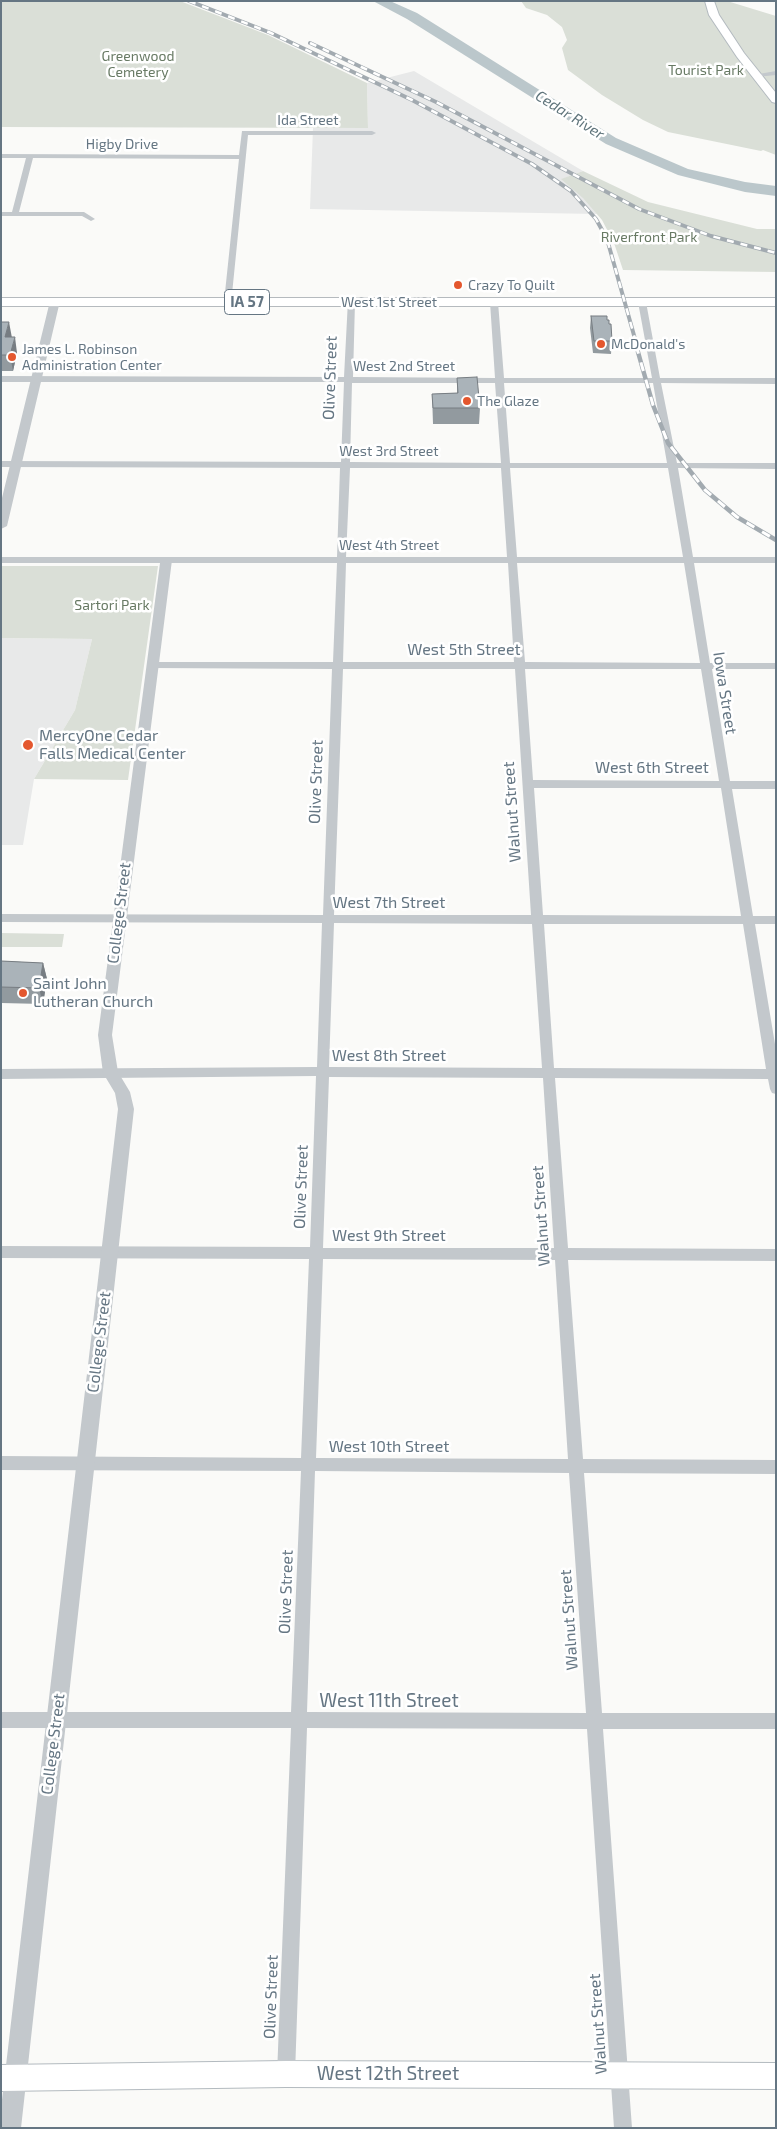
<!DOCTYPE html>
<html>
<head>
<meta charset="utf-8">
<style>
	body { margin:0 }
	#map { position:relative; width:777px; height:2129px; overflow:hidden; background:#fafaf8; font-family:"Exo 2",sans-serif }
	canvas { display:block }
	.frame { position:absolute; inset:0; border:2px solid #657683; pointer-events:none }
</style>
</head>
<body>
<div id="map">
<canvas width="777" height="2129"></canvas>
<div class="frame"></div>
</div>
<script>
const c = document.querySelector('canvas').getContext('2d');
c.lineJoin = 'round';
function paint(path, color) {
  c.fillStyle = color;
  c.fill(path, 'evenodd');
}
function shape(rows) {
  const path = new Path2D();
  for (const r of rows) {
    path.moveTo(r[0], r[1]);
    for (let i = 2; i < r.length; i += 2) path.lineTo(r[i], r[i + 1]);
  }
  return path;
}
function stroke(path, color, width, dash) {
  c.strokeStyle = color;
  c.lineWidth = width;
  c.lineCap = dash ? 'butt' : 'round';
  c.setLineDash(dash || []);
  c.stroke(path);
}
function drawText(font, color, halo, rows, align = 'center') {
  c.font = font + ' "Exo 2",sans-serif';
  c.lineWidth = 5;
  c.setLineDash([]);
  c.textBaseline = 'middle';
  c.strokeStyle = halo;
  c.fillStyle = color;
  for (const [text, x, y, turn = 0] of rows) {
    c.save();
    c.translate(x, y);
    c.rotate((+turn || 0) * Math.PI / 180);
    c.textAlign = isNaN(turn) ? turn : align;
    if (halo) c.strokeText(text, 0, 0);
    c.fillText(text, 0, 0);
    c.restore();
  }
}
paint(shape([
	[414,71,583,171,562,179,586,197,597,214,310,209,313,128,368,128,367,83],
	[1,638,92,639,75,710,34,779,23,845,1,845]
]), '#e8e9e9');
paint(shape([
	[1,1,180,1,268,35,367,83,368,128,1,127],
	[521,1,727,1,776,16,776,155,763,150,761,151,668,132,643,120,602,95,568,70,562,48,567,40,562,27,547,15,526,8],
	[583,171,648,202,757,229,776,229,776,272,623,270,614,243,602,220,583,198,561,179],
	[1,566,158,566,128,780,34,779,75,710,92,639,1,638],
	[1,933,64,934,62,947,1,947]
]), '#dadfd7');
paint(shape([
	[373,1,390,1,417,13,616,138,688,169,745,182,776,186,776,196,745,192,678,175,606,144,407,19,373,1]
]), '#bbc7cb');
const secondary = shape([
	[705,1,714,1,719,15,744,53,776,93,776,103,772,102,737,57,709,15,705,1],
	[286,2061,776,2063,776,2089,286,2087,1,2091,1,2065,286,2061]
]);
const primary = shape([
	[1,298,776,298,776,306,1,306,1,298]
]);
stroke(secondary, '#b3babf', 2);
stroke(primary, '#b5babe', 2);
paint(shape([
	[776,71,776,75,756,77,753,75,776,71],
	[242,131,372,131,376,133,372,135,248,135,231,304,224,302,239,159,33,158,19,212,84,212,95,219,91,221,82,216,1,216,1,212,12,212,26,158,1,158,1,154,239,155,242,131],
	[348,300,355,302,353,377,495,378,490,302,494,300,498,302,504,378,652,378,638,302,642,300,646,302,660,378,776,378,776,384,661,383,677,463,776,463,776,469,678,468,693,557,776,557,776,563,694,563,710,663,776,663,776,669,712,669,730,781,776,781,776,789,732,789,753,916,776,916,776,924,755,924,776,1050,776,1094,772,1093,770,1089,768,1079,555,1078,568,1248,776,1249,776,1261,568,1260,583,1459,776,1460,776,1474,584,1473,602,1713,776,1713,776,1729,603,1729,632,2128,614,2128,587,1729,307,1728,295,2074,292,2080,286,2083,280,2080,277,2074,291,1728,1,1728,1,1712,291,1712,301,1471,1,1470,1,1456,301,1458,309,1259,1,1258,1,1246,310,1247,316,1076,1,1079,1,1069,317,1067,322,923,1,922,1,914,323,915,332,669,152,668,147,665,152,662,333,662,337,563,166,563,161,560,166,557,337,557,340,468,1,467,1,461,341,462,344,382,1,382,1,376,344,377,348,300],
	[352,383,495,383,501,463,350,462,352,383],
	[504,383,653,383,667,463,510,463,504,383],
	[350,468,501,468,507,557,346,557,350,468],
	[510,468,668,468,683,557,517,557,510,468],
	[346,563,508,563,514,662,343,662,346,563],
	[517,563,684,563,700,663,525,662,517,563],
	[343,669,515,669,531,915,334,915,343,669],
	[525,669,701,669,719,781,533,780,525,669],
	[534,788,721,788,741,916,543,915,534,788],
	[334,923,532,924,542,1068,329,1067,334,923],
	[544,924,743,924,766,1069,554,1068,544,924],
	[329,1077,543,1078,554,1248,323,1248,329,1077],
	[323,1259,555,1260,568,1459,316,1458,323,1259],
	[315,1471,569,1473,586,1713,307,1712,315,1471]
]), '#c3c8cc');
paint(shape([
	[55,298,60,301,7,526,1,529,1,502,50,301,55,298],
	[1,557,166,557,172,560,112,1035,118,1072,130,1092,134,1109,21,2128,1,2128,1,2108,118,1109,115,1093,103,1073,98,1035,160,563,1,563,1,557]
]), '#c3c8cc');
paint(secondary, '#fff');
paint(primary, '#fff');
const railFar1 = shape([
	[189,1,271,33,412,100,532,164,571,191,596,219,607,239,637,346],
	[310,43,436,102,639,209,711,236,776,253]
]);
const rail = shape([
	[636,345,653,405,668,443,705,490,737,517,776,540]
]);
stroke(railFar1, '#a2aab0', 4);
stroke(rail, '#a2aab0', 4.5);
stroke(railFar1, '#fff', 2.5, [7]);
stroke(rail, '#fff', 3, [9]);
paint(shape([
	[591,316,612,341,611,354,593,353,590,328],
	[1,322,11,337,17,353,13,371,1,371],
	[457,378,480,408,479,424,433,424,432,394,457,393],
	[1,961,43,963,47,979,43,1004,1,1003]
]), '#929a9f');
paint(shape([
	[9,322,12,338,5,337],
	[15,337,17,353,13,371,10,355],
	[43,963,47,979,43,1004,39,988]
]), '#777d82');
const building = shape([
	[591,316,607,316,607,320,609,320,609,324,611,324,612,341,594,341,591,316],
	[1,322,9,322,5,337,15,337,10,355,1,355,1,322],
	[477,377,480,408,433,408,432,394,458,393,457,378,477,377],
	[1,961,43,963,39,988,1,987,1,961]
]);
paint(building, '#aab3b9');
stroke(building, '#777d82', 1);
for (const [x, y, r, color] of [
	[458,285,5,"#e4572e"],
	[601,344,5,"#e4572e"],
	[12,357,5,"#e4572e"],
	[467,401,5,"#e4572e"],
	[28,745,6,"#e4572e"],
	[23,993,5,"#e4572e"]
]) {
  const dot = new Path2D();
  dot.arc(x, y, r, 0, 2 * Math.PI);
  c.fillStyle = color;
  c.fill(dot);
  stroke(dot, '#fff', 2);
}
drawText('14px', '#687a64', '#fff', [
	["Greenwood",138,56],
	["Cemetery",138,72],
	["Tourist Park",706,70],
	["Riverfront Park",649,237],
	["Sartori Park",112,605]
]);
drawText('14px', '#657683', '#fff', [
	["Ida Street",308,120],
	["Higby Drive",122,144],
	["West 1st Street",389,302],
	["West 2nd Street",404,366],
	["West 3rd Street",389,451],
	["West 4th Street",389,545]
]);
drawText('14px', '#657683', '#fff', [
	["Crazy To Quilt",468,285],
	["McDonald's",611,344],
	["James L. Robinson",22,349],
	["Administration Center",22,365],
	["The Glaze",477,401]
], 'left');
drawText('italic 15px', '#60757c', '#fff', [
	["Cedar River",570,115,32]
]);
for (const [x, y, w] of [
	[247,302,45]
]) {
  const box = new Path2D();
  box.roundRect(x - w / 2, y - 12.5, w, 25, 4);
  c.fillStyle = '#fff';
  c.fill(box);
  stroke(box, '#657683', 1);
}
drawText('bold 15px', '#657683', null, [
	["IA 57",247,302]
]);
drawText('16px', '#657683', '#fff', [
	["Olive Street",330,378,-88],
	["West 5th Street",464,650],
	["Iowa Street",725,693,81],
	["West 6th Street",652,768],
	["Olive Street",316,782,-88],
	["Walnut Street",512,812,-94],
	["West 7th Street",389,903],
	["College Street",119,913,-83],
	["West 8th Street",389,1056],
	["Olive Street",301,1187,-88],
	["Walnut Street",541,1216,-94],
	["West 9th Street",389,1236],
	["College Street",99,1342,-83],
	["West 10th Street",389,1447],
	["Olive Street",286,1592,-88],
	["Walnut Street",569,1620,-94],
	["College Street",53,1744,-83],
	["Olive Street",271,1997,-88],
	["Walnut Street",598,2024,-94]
]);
drawText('16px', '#657683', '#fff', [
	["MercyOne Cedar",39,736],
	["Falls Medical Center",39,754],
	["Saint John",33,984],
	["Lutheran Church",33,1002]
], 'left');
drawText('19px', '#657683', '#fff', [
	["West 11th Street",389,1701],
	["West 12th Street",388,2074]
]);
</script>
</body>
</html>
